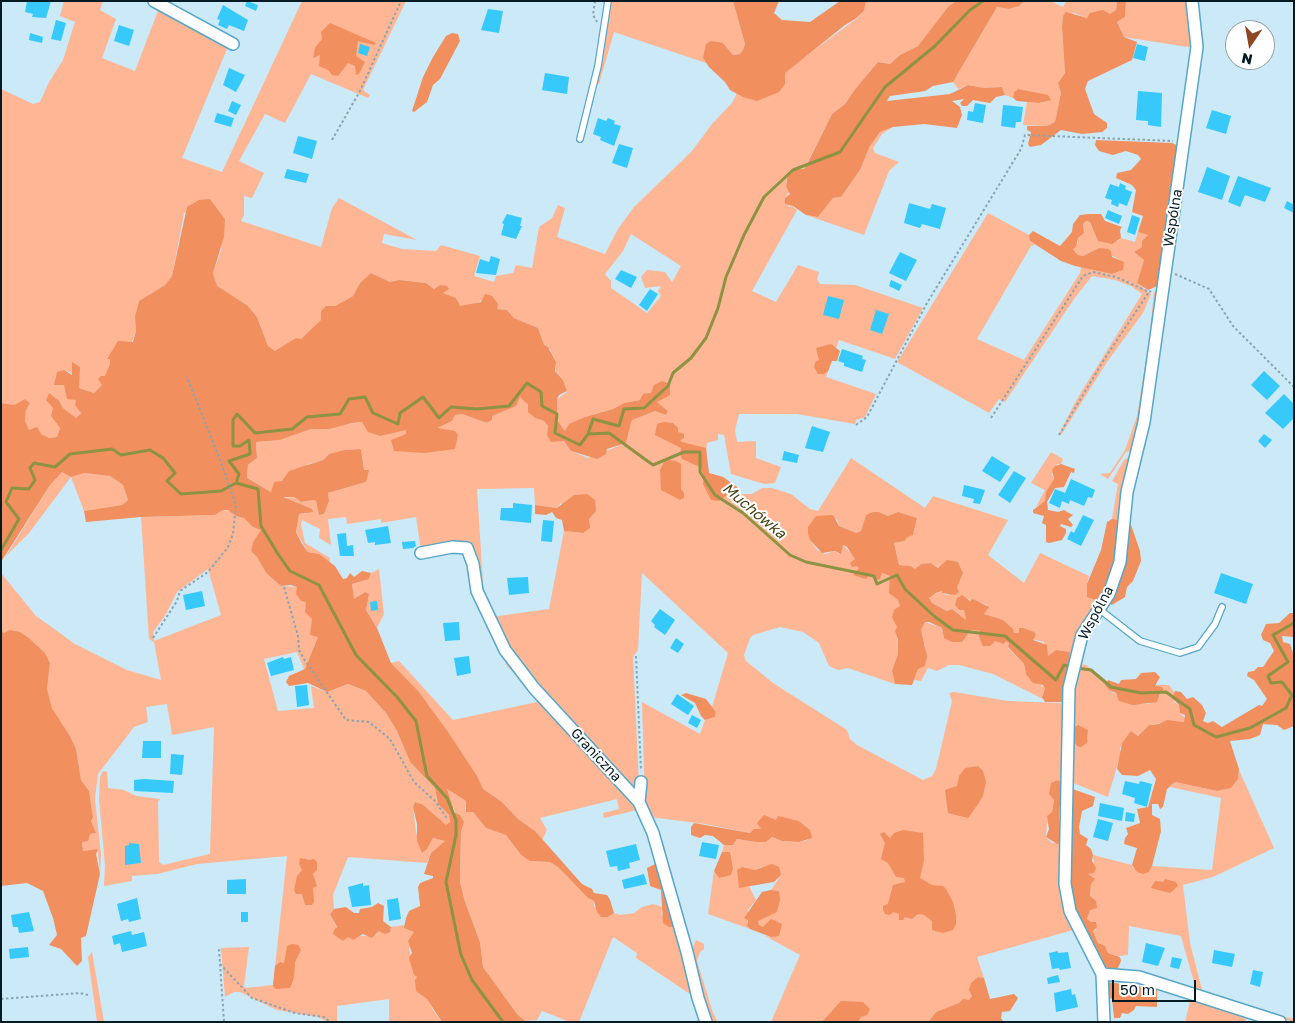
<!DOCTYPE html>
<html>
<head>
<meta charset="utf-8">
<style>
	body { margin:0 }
	#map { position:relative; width:1295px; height:1023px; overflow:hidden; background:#cbe9f7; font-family:"Golos Text",sans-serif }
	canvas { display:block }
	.frame { position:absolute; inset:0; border:2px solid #011a23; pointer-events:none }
	.north { position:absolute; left:1225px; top:20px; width:50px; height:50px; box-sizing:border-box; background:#fff; border:1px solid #99a3a7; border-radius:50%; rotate:192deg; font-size:14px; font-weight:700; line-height:20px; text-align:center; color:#011a23 }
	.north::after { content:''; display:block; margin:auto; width:18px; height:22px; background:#8e4722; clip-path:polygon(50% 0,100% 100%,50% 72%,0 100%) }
	.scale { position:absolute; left:1112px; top:980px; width:84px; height:22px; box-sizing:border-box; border:2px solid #011a23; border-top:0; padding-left:6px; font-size:15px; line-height:18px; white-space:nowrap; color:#011a23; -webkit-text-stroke:4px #fff; paint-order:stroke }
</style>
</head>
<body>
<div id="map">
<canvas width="1295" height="1023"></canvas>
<div class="frame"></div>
<div class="north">N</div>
<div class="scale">50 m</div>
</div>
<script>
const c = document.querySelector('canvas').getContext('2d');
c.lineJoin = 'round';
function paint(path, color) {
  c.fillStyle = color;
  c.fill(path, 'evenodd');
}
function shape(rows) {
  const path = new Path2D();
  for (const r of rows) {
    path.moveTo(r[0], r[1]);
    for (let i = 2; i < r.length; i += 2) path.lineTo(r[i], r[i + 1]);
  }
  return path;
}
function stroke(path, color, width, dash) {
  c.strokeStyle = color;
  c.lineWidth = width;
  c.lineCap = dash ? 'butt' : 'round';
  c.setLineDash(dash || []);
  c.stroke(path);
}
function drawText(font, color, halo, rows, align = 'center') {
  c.font = font + ' "Golos Text",sans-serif';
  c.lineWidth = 4;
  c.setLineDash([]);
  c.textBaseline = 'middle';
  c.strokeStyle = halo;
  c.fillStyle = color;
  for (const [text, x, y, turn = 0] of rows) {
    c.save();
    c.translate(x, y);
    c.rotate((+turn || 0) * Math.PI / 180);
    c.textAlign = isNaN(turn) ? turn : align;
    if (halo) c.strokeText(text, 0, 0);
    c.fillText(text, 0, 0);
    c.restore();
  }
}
paint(shape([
	[64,1,103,1,100,10,116,19,102,58,135,71,159,8,229,44,182,158,222,172,302,1,406,1,363,90,370,95,368,98,311,74,285,123,265,114,239,161,264,173,252,198,244,196,244,215,241,221,321,247,332,208,339,198,417,240,384,234,382,243,402,249,436,251,441,245,480,256,474,276,494,282,496,276,513,273,516,265,532,268,539,227,552,218,558,205,565,208,557,237,605,254,618,229,634,207,692,151,712,124,732,103,737,93,785,84,785,73,791,67,856,19,864,11,866,1,956,1,948,8,918,46,900,55,890,64,878,62,856,88,845,104,832,114,804,169,801,167,787,177,786,186,790,191,785,198,789,207,792,206,797,210,752,291,776,302,798,265,819,272,817,279,820,284,855,285,923,308,895,359,839,340,826,377,876,394,865,417,856,420,855,424,797,414,739,414,735,430,737,442,756,441,756,458,781,467,775,483,764,484,731,474,724,435,718,434,718,440,707,443,706,456,709,473,723,477,737,487,740,494,752,494,762,488,772,488,791,494,810,509,818,511,851,458,925,508,933,496,1008,520,988,555,1024,583,1040,553,1089,576,1087,584,1101,599,1082,626,1074,642,1071,657,1070,652,1056,650,1048,657,1044,642,1032,639,1036,635,1014,633,1008,626,984,614,987,605,968,599,964,610,966,620,952,609,947,611,932,603,929,598,930,596,943,591,942,593,948,595,957,588,963,573,958,562,946,562,939,568,931,563,921,564,915,569,911,566,899,565,894,543,905,541,905,538,913,535,917,518,898,512,888,516,879,512,866,515,861,531,856,533,839,526,837,519,810,540,817,550,825,554,835,551,839,554,843,545,855,557,859,568,869,575,882,573,890,576,890,592,898,600,900,606,897,627,898,654,892,671,895,684,848,668,838,670,829,666,819,643,803,632,780,627,753,635,750,638,744,655,746,661,773,683,847,730,850,739,857,745,923,780,932,776,936,769,952,701,949,693,954,692,1008,701,1060,703,1067,706,1063,784,1054,800,1052,812,1047,823,1046,837,1052,843,1060,843,1059,881,1063,901,1073,930,977,957,984,978,978,977,972,996,969,1000,936,1012,928,1022,771,1022,800,955,765,936,771,937,759,925,758,920,779,891,771,890,781,875,762,867,755,870,749,869,747,888,749,886,756,900,748,910,747,926,750,929,708,914,714,871,719,878,727,852,722,852,724,845,733,845,737,839,766,842,772,837,782,841,799,842,808,840,810,830,799,821,776,820,761,830,750,833,705,824,650,817,645,803,642,702,700,734,705,720,715,717,716,712,712,707,728,653,642,573,638,650,633,657,639,784,632,789,521,668,491,617,549,609,564,531,583,533,561,503,557,508,535,505,534,488,477,489,484,599,470,549,421,551,416,517,381,523,381,519,347,524,346,517,328,519,331,545,319,538,320,529,302,520,301,524,305,543,330,558,330,564,319,554,308,552,296,532,299,514,305,514,312,509,282,498,294,497,301,502,313,500,316,501,319,515,324,514,329,501,328,493,366,482,361,449,344,450,329,454,323,460,309,464,282,481,271,492,247,478,248,465,257,458,256,442,280,440,311,429,362,422,369,432,380,436,406,429,406,434,394,451,454,449,458,435,436,428,452,421,454,415,462,414,487,423,492,420,492,416,515,406,520,397,525,401,535,418,544,421,548,426,548,435,564,441,571,451,588,458,626,443,632,420,655,411,666,415,668,411,656,401,651,393,640,400,624,403,613,409,585,417,565,431,557,420,557,399,567,392,563,380,556,371,556,362,550,349,544,345,538,328,514,318,507,310,497,309,483,300,471,305,459,306,456,298,442,293,440,285,434,289,426,283,399,280,390,282,371,273,360,283,353,296,335,306,326,306,322,320,301,339,275,352,268,346,257,317,248,306,217,287,213,273,221,250,225,219,210,199,184,213,172,276,165,285,139,301,135,316,136,331,132,342,107,358,110,359,110,364,103,384,94,393,79,388,78,376,64,370,64,385,76,400,81,413,76,418,63,408,59,401,53,408,51,416,60,428,57,437,49,438,29,431,25,421,26,410,30,403,25,399,14,405,1,403,1,89,33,104,40,102,49,82,63,60,75,22,60,16],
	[631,234,681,266,672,282,665,272,647,270,641,277,645,288,661,286,658,291,661,296,647,313,611,288,611,281,605,274,623,251],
	[611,1,733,1,745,44,743,50,740,54,733,55,723,43,703,58,706,63,614,32,599,84,596,83],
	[1024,1,1050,1,1063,7,1066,1,1117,1,1116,10,1111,14,1087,18,1074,13,1063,16,1062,27,1065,73,1058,83,1061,93,1055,122,1047,126,1023,125,1027,102,1043,103,1030,92,1018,89,1014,92,1013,98,1005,95,1002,87,984,88,968,85,958,89,953,82,997,7,1009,9,1019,6],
	[1126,1,1191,1,1194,48,1124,37,1117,22,1125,17],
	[893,127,882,134,873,148,875,153,899,162,889,171,864,235,806,215,818,217,833,198,841,197,860,170,870,146,880,132],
	[988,213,1029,235,1030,241,1035,245,1031,246,977,339,1024,360,1080,273,1081,267,1112,274,1123,270,1121,261,1099,248,1083,256,1078,255,1073,248,1078,243,1078,238,1084,233,1083,224,1086,221,1090,222,1098,241,1118,241,1121,238,1135,242,1138,232,1148,235,1142,243,1142,247,1134,252,1144,260,1137,283,1151,294,1143,313,1107,362,1061,435,1059,434,1077,399,1142,294,1131,286,1115,280,1092,276,1074,299,1005,402,999,399,989,413,897,362],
	[1158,291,1148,367,1134,450,1126,452,1108,479,1100,474,1110,473,1125,450,1137,416,1149,342,1154,292],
	[1051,452,1063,459,1061,464,1057,464,1052,474,1054,479,1046,501,1036,507,1045,490,1031,483],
	[1131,455,1119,520,1112,519,1118,484,1112,481,1124,460],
	[62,471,71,477,84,473,110,476,123,485,128,500,122,505,84,511,71,477,29,533,6,556,50,485],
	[223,510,231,511,236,516,244,517,253,527,262,530,253,542,251,551,257,557,266,573,281,586,297,587,306,602,318,637,305,669,304,669,297,652,264,659,278,711,314,708,311,686,327,692,348,684,366,691,386,713,397,731,410,762,435,788,438,804,449,815,450,822,446,826,422,804,415,802,413,807,416,832,422,852,427,849,433,838,446,841,431,853,427,863,348,857,333,895,334,909,330,914,337,928,348,937,376,935,379,931,390,932,391,927,405,925,404,928,415,932,409,949,417,977,433,1010,442,1022,389,1022,389,999,337,1006,337,1022,328,1022,318,1017,277,1010,240,992,234,992,225,997,221,948,249,947,244,986,246,988,273,985,287,856,197,864,157,874,132,876,132,881,104,886,105,865,99,800,100,777,103,771,107,772,108,788,124,790,136,796,160,799,158,802,159,862,163,865,210,854,214,727,172,735,167,704,146,707,148,722,134,727,98,774,95,798,101,854,100,874,98,852,93,850,83,851,82,841,90,834,95,833,91,821,93,817,89,791,81,780,76,749,70,736,52,708,47,689,50,663,45,653,29,638,20,632,4,633,1,631,1,573,36,616,75,644,127,670,161,680,154,642,149,639,141,517,215,515],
	[208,569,221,615,154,641,153,632,165,616,177,592],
	[379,569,384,614,377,628,366,610,369,594,364,592,354,600,352,584,369,579,371,573],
	[925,622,942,628,944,638,968,635,971,630,980,631,995,641,1006,641,1009,643,1008,648,1024,664,1026,674,1046,689,1042,696,1043,699,993,674,959,665,949,665,937,671,928,668,921,681,914,680,925,646,921,630],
	[498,644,641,809,604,818,603,813,619,809,617,799,540,818,547,830,542,840,535,831,518,819,502,802,483,789,466,760,391,663,399,661,453,720,537,702,538,698,508,667,495,645],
	[1079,664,1086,665,1107,681,1105,685,1112,692,1134,704,1148,704,1160,696,1161,691,1155,685,1169,685,1174,692,1174,702,1179,705,1180,713,1186,719,1184,722,1174,721,1149,725,1138,736,1131,731,1120,748,1120,756,1108,797,1071,782,1073,740,1088,739,1088,730,1074,728,1075,684],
	[1239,770,1274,848,1213,877,1183,885,1190,943,1202,990,1264,1012,1294,1019,1294,1022,1197,993,1181,936,1129,926,1128,955,1118,956,1108,953,1105,946,1098,943,1093,931,1096,929,1087,919,1093,900,1090,896,1091,884,1087,873,1094,864,1093,855,1132,865,1133,868,1149,872,1152,866,1212,870,1221,798,1170,787,1175,782,1217,791,1231,788,1238,779],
	[447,789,466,801,465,809,473,812,486,828,506,835,521,855,531,861,550,862,559,868,588,898,594,901,594,906,605,916,608,917,614,913,620,915,634,913,642,907,653,904,662,907,661,914,678,927,705,1022,697,1022,699,1014,693,996,636,958,637,953,613,937,579,1022,570,1022,542,1011,537,1020,525,1021,517,1014,483,967,480,942,465,902,460,882,461,831],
	[696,940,704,944,704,949,700,952,697,961,713,1013,718,1022,710,1022,705,1009,691,950],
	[92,952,104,1022,97,1022,88,957],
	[1191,997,1273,1022,1260,1022,1246,1017,1245,1022,1185,1022]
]), '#ffb694');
paint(shape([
	[733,1,779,1,774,13,782,20,810,22,840,1,866,1,864,11,855,19,845,25,785,73,785,84,779,92,757,101,743,97,730,90,725,82,709,67,703,58,706,44,711,41,723,43,733,55,740,54,743,50,745,44],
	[956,1,1024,1,1019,6,1009,9,997,7,953,82,933,86,925,91,890,96,887,101,950,94,968,85,984,88,1002,87,1005,95,996,97,990,103,973,100,967,106,962,106,960,103,964,99,952,101,960,107,962,115,957,128,924,124,893,127,880,132,870,146,860,170,841,197,833,198,818,217,806,215,793,206,785,204,785,198,790,194,786,186,788,173,794,168,804,169,806,166,832,114,845,104,856,88,878,62,890,64,900,55,918,46,948,7],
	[1117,1,1126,1,1125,17,1117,22,1124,37,1137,42,1132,60,1088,81,1085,89,1094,114,1107,123,1107,128,1102,132,1082,134,1061,130,1041,145,1030,147,1028,144,1031,132,1027,130,1027,126,1047,126,1055,122,1061,93,1058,83,1065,73,1062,27,1063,16,1066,12,1087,18,1090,13,1103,10,1110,14,1116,10],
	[330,23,376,43,374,45,358,41,356,56,365,62,359,74,356,75,355,66,348,63,338,76,332,75,328,70,319,66,320,55,313,58,315,48,322,39,321,32],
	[452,33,458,34,460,41,440,79,433,85,427,102,414,112,412,111,423,77,433,57,446,36],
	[1018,89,1048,95,1051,100,1039,103,1017,101,1013,98,1014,92],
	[1096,140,1172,143,1179,146,1160,285,1148,290,1137,283,1144,260,1134,252,1142,247,1142,241,1148,235,1138,232,1143,216,1132,212,1136,190,1132,185,1116,178,1117,173,1131,170,1141,159,1138,155,1126,151,1113,155,1099,151,1095,145],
	[210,199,225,219,224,237,213,273,217,286,248,306,257,317,268,346,275,351,296,338,301,339,321,320,321,311,326,306,335,306,353,296,360,283,371,273,390,282,399,280,426,283,434,289,440,285,447,286,449,289,443,293,456,298,460,306,481,302,485,294,492,296,498,304,497,309,507,310,514,318,538,328,544,345,548,347,556,362,555,371,563,380,567,391,559,395,557,399,557,420,565,431,569,424,585,417,613,409,624,403,640,400,643,394,651,393,654,385,662,381,670,384,670,395,657,402,668,411,666,415,655,411,632,420,626,443,607,449,606,454,597,459,571,451,564,441,551,442,547,435,548,426,544,421,535,418,528,412,528,405,520,397,516,406,492,416,492,420,487,423,462,414,455,415,452,421,437,428,455,431,458,435,455,449,425,453,394,451,391,440,406,434,406,430,380,436,368,432,362,422,352,423,329,429,311,429,280,440,256,442,257,458,248,465,247,478,271,492,274,482,282,481,289,471,323,460,329,454,344,450,361,449,364,470,369,470,366,482,328,493,329,501,324,514,319,515,316,501,313,500,301,502,294,497,283,497,312,509,313,512,299,514,296,532,302,544,308,552,319,554,335,566,343,579,347,578,350,573,354,577,362,571,371,573,369,579,352,584,354,599,365,592,369,594,366,610,377,628,391,663,418,691,448,732,477,776,483,789,502,802,518,819,535,831,582,884,592,889,594,893,607,895,610,900,614,913,608,917,601,917,597,912,594,901,588,898,559,868,550,862,530,861,521,855,506,835,486,828,473,812,466,812,466,801,447,789,453,807,453,812,460,815,464,822,461,831,460,882,465,902,480,942,483,967,517,1014,525,1021,536,1022,442,1022,427,999,416,991,415,980,417,977,414,975,409,958,412,953,408,941,414,932,404,928,406,918,409,911,420,906,418,887,420,883,433,878,433,876,424,874,431,853,445,841,433,838,427,849,422,853,417,841,417,824,413,807,415,802,422,804,446,825,450,822,449,815,438,804,435,788,410,762,397,731,386,713,366,691,348,684,327,692,308,683,289,686,286,682,289,676,305,669,318,637,310,635,312,619,305,612,306,602,301,601,296,594,297,587,291,585,281,586,266,573,257,557,251,551,253,542,261,530,253,527,244,518,236,516,228,510,223,510,215,515,141,517,86,522,84,511,122,505,128,500,123,485,110,476,84,473,71,477,62,472,50,485,1,562,1,403,14,405,25,399,30,403,26,410,25,421,29,430,37,427,41,434,49,438,57,437,60,428,51,416,53,408,46,400,49,393,59,401,63,408,76,418,81,413,75,405,76,400,67,399,64,385,54,385,57,372,64,370,72,375,72,362,80,367,79,388,94,393,102,385,98,379,101,376,105,376,110,364,110,359,107,359,118,341,133,342,136,331,135,316,139,301,165,285,172,276,187,207,199,200],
	[1089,214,1101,214,1105,221,1122,227,1120,230,1121,238,1112,244,1098,241,1090,222,1086,221,1083,224,1084,233,1078,238,1076,247,1073,249,1078,255,1083,256,1099,248,1108,249,1111,251,1112,257,1124,262,1123,270,1112,274,1075,266,1061,261,1030,241,1029,235,1033,231,1060,246,1072,232,1073,224,1080,215],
	[831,344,840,351,837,361,832,361,828,371,824,374,818,374,814,367,816,361,819,360,816,348],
	[664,422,673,423,678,428,678,432,684,434,684,438,680,440,682,442,706,448,709,473,723,477,737,487,740,494,734,495,733,491,727,492,726,496,719,501,711,500,703,484,704,475,700,467,682,459,680,453,681,448,655,435,657,424],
	[669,460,676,461,681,464,681,489,684,493,684,498,680,500,661,490,660,470,664,462],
	[1061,464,1075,469,1074,473,1071,472,1064,487,1055,488,1047,502,1048,510,1058,512,1064,510,1069,513,1073,515,1068,519,1073,525,1071,527,1061,524,1060,526,1066,529,1066,533,1062,540,1049,543,1046,542,1046,525,1042,523,1044,516,1033,513,1033,510,1045,501,1046,492,1054,479,1052,470,1055,466],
	[587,494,595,500,596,511,589,519,590,528,583,533,564,531,562,520,556,518,552,512,546,515,535,514,535,505,557,508,574,495],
	[873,512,879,512,888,516,898,512,917,518,913,535,906,538,905,541,894,543,899,565,911,566,915,569,921,564,931,563,938,568,947,560,958,562,963,573,957,588,959,592,955,595,942,593,942,591,936,593,929,598,932,603,947,611,952,609,966,620,964,610,959,610,955,605,957,598,962,595,970,601,972,599,977,601,989,607,984,614,1003,620,1013,629,1014,633,1019,633,1019,628,1023,628,1034,632,1036,635,1033,640,1047,645,1048,656,1056,650,1070,652,1066,702,1045,702,1042,697,1045,689,1043,685,1033,683,1026,674,1024,664,1008,647,1009,643,1006,641,1004,644,995,641,990,646,983,646,979,637,980,631,971,630,962,642,952,642,944,638,942,628,929,622,925,622,921,630,927,656,925,666,918,669,912,685,895,684,892,671,898,654,898,639,895,631,897,627,892,617,894,610,900,606,898,600,889,593,890,576,882,573,880,579,876,580,869,575,866,579,853,575,859,568,857,566,852,567,850,563,855,559,847,547,843,545,841,554,835,551,822,553,810,540,808,534,808,527,816,516,833,515,839,526,856,533,861,531,866,515],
	[1112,519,1119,520,1119,557,1101,599,1096,600,1087,597,1087,584,1101,550,1107,522],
	[1130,522,1140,551,1141,561,1133,581,1127,587,1125,597,1112,605,1107,602],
	[1290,613,1294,613,1294,637,1282,636,1283,642,1290,644,1294,656,1294,726,1284,730,1277,725,1263,724,1260,735,1250,739,1230,741,1239,769,1238,779,1231,788,1217,791,1175,782,1167,789,1163,807,1160,809,1158,804,1152,804,1152,815,1160,819,1161,831,1152,866,1149,872,1143,874,1137,872,1132,865,1137,848,1124,844,1125,838,1128,834,1126,828,1140,823,1137,809,1148,807,1156,779,1150,770,1138,776,1122,775,1117,769,1122,743,1131,731,1138,736,1149,725,1159,724,1167,720,1184,722,1185,715,1180,713,1179,705,1172,698,1175,691,1181,692,1187,699,1193,697,1202,705,1206,713,1203,721,1208,723,1213,721,1222,727,1259,705,1262,706,1267,699,1254,680,1247,676,1248,672,1254,671,1258,667,1263,667,1274,651,1270,643,1263,640,1261,635,1266,624,1279,623],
	[10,630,20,632,29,638,45,653,50,663,47,689,52,708,70,736,76,749,81,780,89,791,93,817,91,821,96,833,90,834,88,841,82,842,83,851,98,849,96,854,100,874,86,936,81,938,82,961,77,966,61,949,49,945,57,935,53,918,43,891,27,883,1,886,1,631,4,633],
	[1155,672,1160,677,1155,686,1162,687,1164,690,1161,691,1157,702,1133,705,1119,701,1116,693,1109,690,1105,685,1108,680,1119,684,1121,680,1136,679,1141,673],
	[686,693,706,699,716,712,715,717,705,720,701,716,695,703,681,695],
	[1078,725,1088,730,1087,743,1081,747,1077,746,1073,740,1074,728],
	[978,766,983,771,986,782,983,796,978,804,968,818,948,813,945,790,957,786,959,776,965,768],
	[1058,780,1063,784,1059,811,1060,843,1057,844,1046,837,1049,829,1047,816,1052,812,1054,800,1049,794,1051,783],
	[1070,788,1095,797,1093,806,1082,811,1079,827,1080,834,1088,839,1086,845,1091,849,1093,855,1092,861,1096,868,1094,873,1088,874,1095,879,1091,884,1090,896,1096,901,1097,908,1090,910,1087,919,1091,922,1096,922,1097,927,1093,931,1098,943,1105,946,1108,953,1120,957,1121,961,1117,970,1101,966,1075,915,1071,896],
	[764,815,776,820,778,816,799,821,810,830,812,838,799,842,782,841,772,837,766,842,757,842,737,839,733,845,724,845,713,836,705,835,700,838,691,835,691,827,694,823,750,833,754,829,761,829,757,823],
	[903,830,923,833,924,860,920,878,932,885,943,886,946,889,953,902,956,915,956,924,953,930,943,933,932,930,932,921,924,915,918,914,912,919,905,917,903,920,899,920,899,914,893,912,890,915,885,914,883,910,883,906,888,904,893,885,905,882,904,878,896,877,888,863,881,859,885,843,880,834,884,832,890,838,894,833],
	[722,852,730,852,733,869,731,875,719,878,714,871],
	[300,858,309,860,314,859,317,862,317,870,313,874,317,886,313,888,314,902,312,905,305,905,302,894,296,894,294,890,297,876,302,870,299,864],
	[655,864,661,868,678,927,669,927,663,923,661,890,650,886,647,868],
	[772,864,779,867,781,875,774,882,739,888,737,870,742,867,755,870],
	[1165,879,1176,882,1178,886,1170,893,1151,888,1155,881,1163,882],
	[771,890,779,891,780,900,777,912,758,921,759,925,763,927,771,919,782,924,779,936,771,937,750,929,747,926,748,920,744,918,762,892],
	[378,903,384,906,383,921,391,927,390,932,385,934,379,931,372,938,363,934,353,940,348,937,343,941,333,934,334,930,337,927,330,914,334,909,346,907,354,913,359,913,360,909,372,907],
	[292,944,298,945,301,950,295,962,294,978,290,988,276,989,273,986,275,966,280,962,284,963,287,946],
	[978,977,984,978,990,999,1014,994,1018,998,1010,1011,1002,1012,1001,1018,1003,1022,928,1022,936,1012,959,1003,963,999,969,1000,972,996,969,990,971,983],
	[1108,982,1157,989,1157,1007,1136,1006,1134,1010,1128,1014,1122,1013,1120,1018,1114,1018,1112,999,1109,997,1107,988],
	[841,1001,863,1002,870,1009,867,1015,861,1017,858,1022,822,1022]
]), '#f28f5e');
stroke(shape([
	[588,434,593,419,619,426,624,409,644,408,668,386,673,373,691,358,706,338,718,308,726,277,744,235,764,197,793,170,840,152,885,87,935,46,970,10,983,1],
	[236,483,258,489,261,526,278,554,290,571,319,585,356,655,397,697,416,721,427,776,447,798,456,820,456,835,446,882,461,955,472,980,503,1022],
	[1,550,19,519,6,502,12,488,29,489,35,480,30,468,34,463,55,467,70,454,112,449,121,455,150,450,163,458,175,473,167,481,181,494,221,491,236,483,239,474,229,461,250,454,249,440,240,446,233,446,233,420,237,414,255,433,292,429,307,417,340,414,349,399,365,397,373,413,398,424,400,413,423,397,439,418,451,407,477,409,509,406,527,383,541,392,542,406,557,414,555,433,580,445,588,434,609,433,653,465,684,452,700,452,700,472,715,495,743,513,790,555,806,562,874,576,877,584,897,575,905,589,934,616,953,630,1005,636,1056,680,1064,665,1071,667],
	[1077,668,1091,670,1111,687,1141,693,1166,692,1190,709,1194,725,1216,737,1250,728,1286,708,1292,695,1282,682,1271,683,1268,676,1288,662,1273,635,1294,623]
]), '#8e9243', 3);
paint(shape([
	[27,1,51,1,46,18,32,17,33,14,25,12],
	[247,1,258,5,256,11,245,6],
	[223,5,248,20,244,31,229,25,227,29,218,25,220,20,217,19],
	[488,9,503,11,499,33,481,30],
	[56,20,66,23,61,41,51,39],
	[119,25,134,30,129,46,114,41],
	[30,33,43,37,42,43,29,40],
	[360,44,370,47,367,56,358,53],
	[1137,44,1148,47,1145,61,1133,58],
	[229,68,245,75,236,92,223,85],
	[545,73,569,77,567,94,542,90],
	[1138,91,1162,93,1161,127,1148,125,1148,121,1136,120],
	[232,101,241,105,236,115,228,111],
	[975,103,986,105,983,123,967,120,968,111,973,112],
	[1003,105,1023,107,1021,122,1016,122,1015,128,1001,126],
	[1212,110,1231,116,1226,134,1206,128],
	[217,113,234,118,231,127,214,122],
	[598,118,606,121,608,118,615,121,614,124,621,126,614,146,600,140,601,137,593,134],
	[298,136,317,141,312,159,293,153],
	[619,144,633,148,627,168,612,163],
	[1207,167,1230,176,1222,200,1198,192],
	[287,169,309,174,306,183,284,178],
	[1238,176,1271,188,1265,202,1245,195,1240,207,1228,202],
	[1120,183,1126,186,1125,189,1132,192,1127,206,1119,203,1118,207,1111,204,1112,200,1105,198,1110,184,1119,187],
	[1287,201,1294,205,1294,213,1284,208],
	[909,203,930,209,932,204,946,208,940,229,922,224,920,228,904,223],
	[1108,210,1122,216,1119,224,1105,218],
	[507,214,522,218,520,226,522,226,516,239,501,235,504,224,502,223],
	[1132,215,1140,218,1135,235,1127,232],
	[900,252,917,260,906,281,889,273],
	[491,256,500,259,496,275,476,273,480,259,489,262],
	[621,270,637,277,631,288,615,279],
	[891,280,902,285,899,291,889,286],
	[650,289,658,294,647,311,639,305],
	[828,296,844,300,839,319,823,315],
	[876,310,889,314,882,334,870,330],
	[842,349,863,356,862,359,866,360,862,372,844,366,844,363,838,361],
	[1264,371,1280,386,1267,400,1251,385],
	[1284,394,1294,404,1294,418,1283,429,1265,413],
	[812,426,830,432,823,452,805,448],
	[1264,434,1272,440,1265,448,1258,441],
	[784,451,799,455,797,463,782,460],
	[992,456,1010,467,1000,482,982,471],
	[1014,471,1026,478,1010,503,998,495],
	[1071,479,1095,490,1092,498,1088,497,1084,506,1070,500,1069,504,1062,501,1060,508,1049,503,1055,489,1065,493],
	[964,485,985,490,980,504,973,503,974,499,962,496],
	[513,503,532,505,531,523,500,520,501,508,513,508],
	[1083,515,1094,520,1081,546,1067,539,1071,531,1074,533],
	[543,520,554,521,552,542,541,541],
	[388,526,391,543,375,545,375,542,368,543,365,530],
	[346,533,347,546,353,545,354,556,340,556,337,534],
	[415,541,416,546,413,548,403,549,402,542],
	[1221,573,1253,584,1246,604,1214,593],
	[528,577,529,593,509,595,507,578],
	[202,591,205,606,186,610,183,595],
	[377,601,378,610,371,611,370,602],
	[660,609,675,620,665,635,654,627,655,625,651,621],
	[459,622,460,640,445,641,443,623],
	[676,638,684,644,678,653,670,648],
	[469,656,471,673,457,676,454,658],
	[283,657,284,659,291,657,294,670,271,676,267,663],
	[307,685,309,705,297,707,295,686],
	[677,694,694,706,688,715,671,704],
	[692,715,701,720,697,728,688,723],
	[143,741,161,741,161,758,142,758],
	[171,754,184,755,182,775,170,774],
	[144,779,174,781,173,793,134,791,134,780],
	[1125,781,1139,784,1140,781,1152,784,1147,807,1134,803,1135,798,1122,794],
	[1100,803,1124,808,1122,821,1098,816],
	[1126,812,1135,814,1134,822,1125,821],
	[1098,819,1113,823,1108,841,1093,837],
	[702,842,719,845,716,859,699,856],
	[129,843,139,844,141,863,125,865,125,846,129,845],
	[636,844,640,860,629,863,630,868,618,871,617,866,610,867,606,851],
	[644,874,647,884,624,889,622,880],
	[246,879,246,894,227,894,227,880],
	[363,883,363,886,369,885,371,905,352,907,348,887],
	[137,898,141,919,129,922,128,919,121,921,117,904],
	[398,898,401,919,389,921,387,900],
	[29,912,34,931,19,933,18,927,13,927,11,915],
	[241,912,248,912,248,922,241,922],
	[131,931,132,935,144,932,147,946,122,952,120,943,114,945,112,936],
	[1146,943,1165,948,1158,966,1142,962],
	[28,947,29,957,10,959,9,949],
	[1214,950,1235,954,1232,967,1212,963],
	[1058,951,1058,953,1068,952,1071,968,1060,970,1059,968,1052,969,1049,953],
	[1172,957,1182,959,1179,969,1170,967],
	[1253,970,1263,972,1260,987,1250,984],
	[1058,975,1060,982,1048,984,1047,978],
	[1071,989,1072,995,1075,994,1078,1007,1056,1012,1054,993]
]), '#36c9fa');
const lane = shape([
	[580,139,598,66,608,1],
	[1099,609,1140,641,1180,653,1198,647,1215,624,1222,607]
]);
const street = shape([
	[154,1,233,44],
	[421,553,452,547,467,548,473,564,477,591,505,650,534,688,639,802,653,833,687,952,698,998,706,1022],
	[639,802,641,782],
	[1102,974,1139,977,1280,1022],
	[1104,1022,1102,974,1070,911,1065,884,1069,688,1082,635,1109,594,1120,562,1127,492,1144,422,1197,47,1192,1]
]);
stroke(lane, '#57a7c7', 8);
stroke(street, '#57a7c7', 14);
stroke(shape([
	[595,1,593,15,597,22],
	[332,140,360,91,401,1],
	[1175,274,1209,289,1233,326,1294,387],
	[991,418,1083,276,1093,272,1116,277,1149,292,1151,291],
	[856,425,867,417,927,303,1021,149,1025,135,1173,141],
	[1059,435,1105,358,1149,292],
	[284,587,298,636,299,650,304,659,346,720,369,722,390,739,414,782,435,801,448,820],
	[153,638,177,601,180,591,208,572,228,547,233,534,236,505,219,457,187,377],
	[636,656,641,771],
	[219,949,224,1022],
	[220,964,252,998,295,1013,324,1017,330,1022],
	[1,999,80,993,88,995]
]), '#89a5b2', 2, [2.5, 2.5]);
stroke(lane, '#fff', 5.5);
stroke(street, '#fff', 11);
drawText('14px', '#011a23', '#fff', [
	["Wspólna",1173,218,-81],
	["Wspólna",1096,613,-62],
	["Graniczna",596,755,47]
]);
drawText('italic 15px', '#474415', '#fff', [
	["Muchówka",754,511,40]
]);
</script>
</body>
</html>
